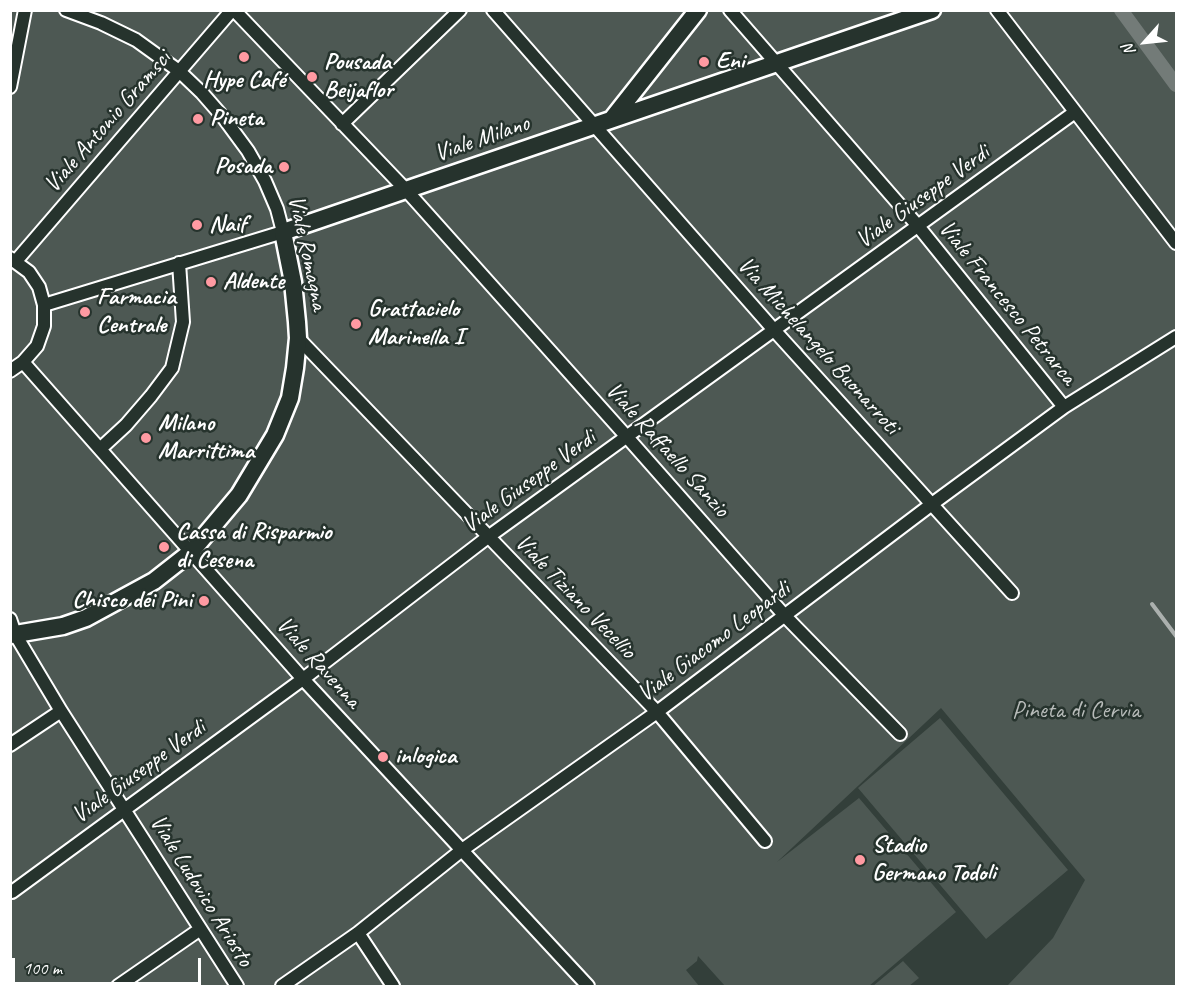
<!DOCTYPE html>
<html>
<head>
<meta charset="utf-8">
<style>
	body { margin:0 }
	#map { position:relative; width:1187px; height:997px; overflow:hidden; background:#333f3a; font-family:Caveat,sans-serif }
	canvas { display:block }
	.frame { position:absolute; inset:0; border:12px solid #fff; pointer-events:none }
	.north { position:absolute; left:1115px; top:12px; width:60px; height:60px; -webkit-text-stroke:4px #26332d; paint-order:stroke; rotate:243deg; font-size:16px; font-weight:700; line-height:24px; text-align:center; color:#fff }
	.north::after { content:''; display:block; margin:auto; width:21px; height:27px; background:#fff; clip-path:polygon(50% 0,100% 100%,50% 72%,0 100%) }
	.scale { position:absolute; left:12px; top:958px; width:189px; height:27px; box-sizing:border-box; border:3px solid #fff; border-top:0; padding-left:8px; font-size:18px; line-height:21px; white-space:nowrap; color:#fff; -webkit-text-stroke:4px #26332d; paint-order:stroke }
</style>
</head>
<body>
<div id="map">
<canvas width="1187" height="997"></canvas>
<div class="frame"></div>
<div class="north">N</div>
<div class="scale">100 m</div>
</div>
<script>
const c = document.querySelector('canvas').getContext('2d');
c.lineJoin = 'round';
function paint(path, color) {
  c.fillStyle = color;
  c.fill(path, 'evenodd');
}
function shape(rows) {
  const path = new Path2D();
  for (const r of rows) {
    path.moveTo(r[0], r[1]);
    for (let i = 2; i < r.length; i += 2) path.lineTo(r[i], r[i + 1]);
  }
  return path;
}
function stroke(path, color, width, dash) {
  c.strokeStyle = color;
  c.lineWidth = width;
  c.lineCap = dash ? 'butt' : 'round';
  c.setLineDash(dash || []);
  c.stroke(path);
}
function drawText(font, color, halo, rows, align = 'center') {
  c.font = font + ' Caveat,sans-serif';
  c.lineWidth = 5;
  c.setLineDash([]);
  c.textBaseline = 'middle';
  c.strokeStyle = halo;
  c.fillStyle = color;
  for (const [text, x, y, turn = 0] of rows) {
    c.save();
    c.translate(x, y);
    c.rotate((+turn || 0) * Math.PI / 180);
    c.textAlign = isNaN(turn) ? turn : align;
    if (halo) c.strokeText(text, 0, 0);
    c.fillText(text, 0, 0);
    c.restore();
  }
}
paint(shape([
	[11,11,1176,11,1176,986,1007,986,1053,938,1085,880,941,708,777,862,859,798,956,912,869,986,725,986,698,956,697,961,686,970,699,986,12,986],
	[940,718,1068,870,986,939,858,788],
	[903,961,919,978,909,986,873,986]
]), '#4d5853');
stroke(shape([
	[1152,604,1176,636]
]), '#abb0ae', 4);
stroke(shape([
	[1121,10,1176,85]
]), '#737b78', 14);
const street = shape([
	[234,10,406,190,627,437,785,616,900,734],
	[493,10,774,330,1012,593],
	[730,10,918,226,1064,407],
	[997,10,1176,243],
	[10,87,25,10],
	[342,124,460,10],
	[10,258,29,272,39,287,44,305,44,326,37,346,23,362,10,371],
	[16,261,232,10],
	[44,305,283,232,277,209,265,181,248,151,223,117,202,93,179,71,136,40,101,23,66,10],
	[298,338,657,712,765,841],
	[23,362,303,679,588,986],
	[100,449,126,425,151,396,172,368,183,322,179,263],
	[10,619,15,634,61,711,237,986],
	[10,745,61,711],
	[12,892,303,679,488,537,1075,112],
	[358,933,393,986],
	[118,986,199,930],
	[282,986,358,933,462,850,657,712,932,504,1064,407,1176,337]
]);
const secondary = shape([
	[612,119,698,10],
	[10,635,63,626,86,618,154,581,191,552,239,495,275,435,290,398,295,368,298,338,297,322,293,282,283,232,932,10]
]);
stroke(street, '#fff', 16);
stroke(secondary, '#fff', 21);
stroke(street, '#26332d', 12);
stroke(secondary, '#26332d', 16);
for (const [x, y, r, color] of [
	[244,57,6,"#ff9aa2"],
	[704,62,6,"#ff9aa2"],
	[312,77,6,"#ff9aa2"],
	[198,119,6,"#ff9aa2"],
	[284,167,6,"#ff9aa2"],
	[197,225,6,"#ff9aa2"],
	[211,282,6,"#ff9aa2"],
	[85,312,6,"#ff9aa2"],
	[356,324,6,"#ff9aa2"],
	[146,438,6,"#ff9aa2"],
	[164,547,6,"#ff9aa2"],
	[204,601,6,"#ff9aa2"],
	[383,757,6,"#ff9aa2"],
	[860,860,6,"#ff9aa2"]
]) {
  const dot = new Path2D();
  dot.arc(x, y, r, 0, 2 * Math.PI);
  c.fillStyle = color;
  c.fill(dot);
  stroke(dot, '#26332d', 2);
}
drawText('bold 24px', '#fff', '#26332d', [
	["Eni",716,62],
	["Pousada",324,63],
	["Beijaflor",324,91],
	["Hype Café",244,81,"center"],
	["Pineta",210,119],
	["Posada",272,167,"right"],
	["Naif",209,225],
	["Aldente",223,282],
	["Farmacia",97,298],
	["Centrale",97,326],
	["Grattacielo",368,310],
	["Marinella I",368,338],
	["Milano",158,424],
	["Marrittima",158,452],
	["Cassa di Risparmio",176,533],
	["di Cesena",176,561],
	["Chisco dei Pini",192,601,"right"],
	["inlogica",395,757],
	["Stadio",872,846],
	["Germano Todoli",872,874]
], 'left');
drawText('24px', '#fff', '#26332d', [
	["Viale Antonio Gramsci",108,122,-49],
	["Viale Milano",482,139,-19],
	["Viale Giuseppe Verdi",923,197,-36],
	["Viale Romagna",307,253,78],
	["Viale Francesco Petrarca",1007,303,51],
	["Via Michelangelo Buonarroti",818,346,48],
	["Viale Raffaello Sanzio",667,450,48],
	["Viale Giuseppe Verdi",529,482,-36],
	["Viale Tiziano Vecellio",575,597,46],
	["Viale Giacomo Leopardi",714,642,-37],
	["Viale Ravenna",318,663,48],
	["Viale Giuseppe Verdi",139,772,-36],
	["Viale Ludovico Ariosto",201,891,58]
]);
drawText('24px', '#b8bcba', '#26332d', [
	["Pineta di Cervia",1076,711]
]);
</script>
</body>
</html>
